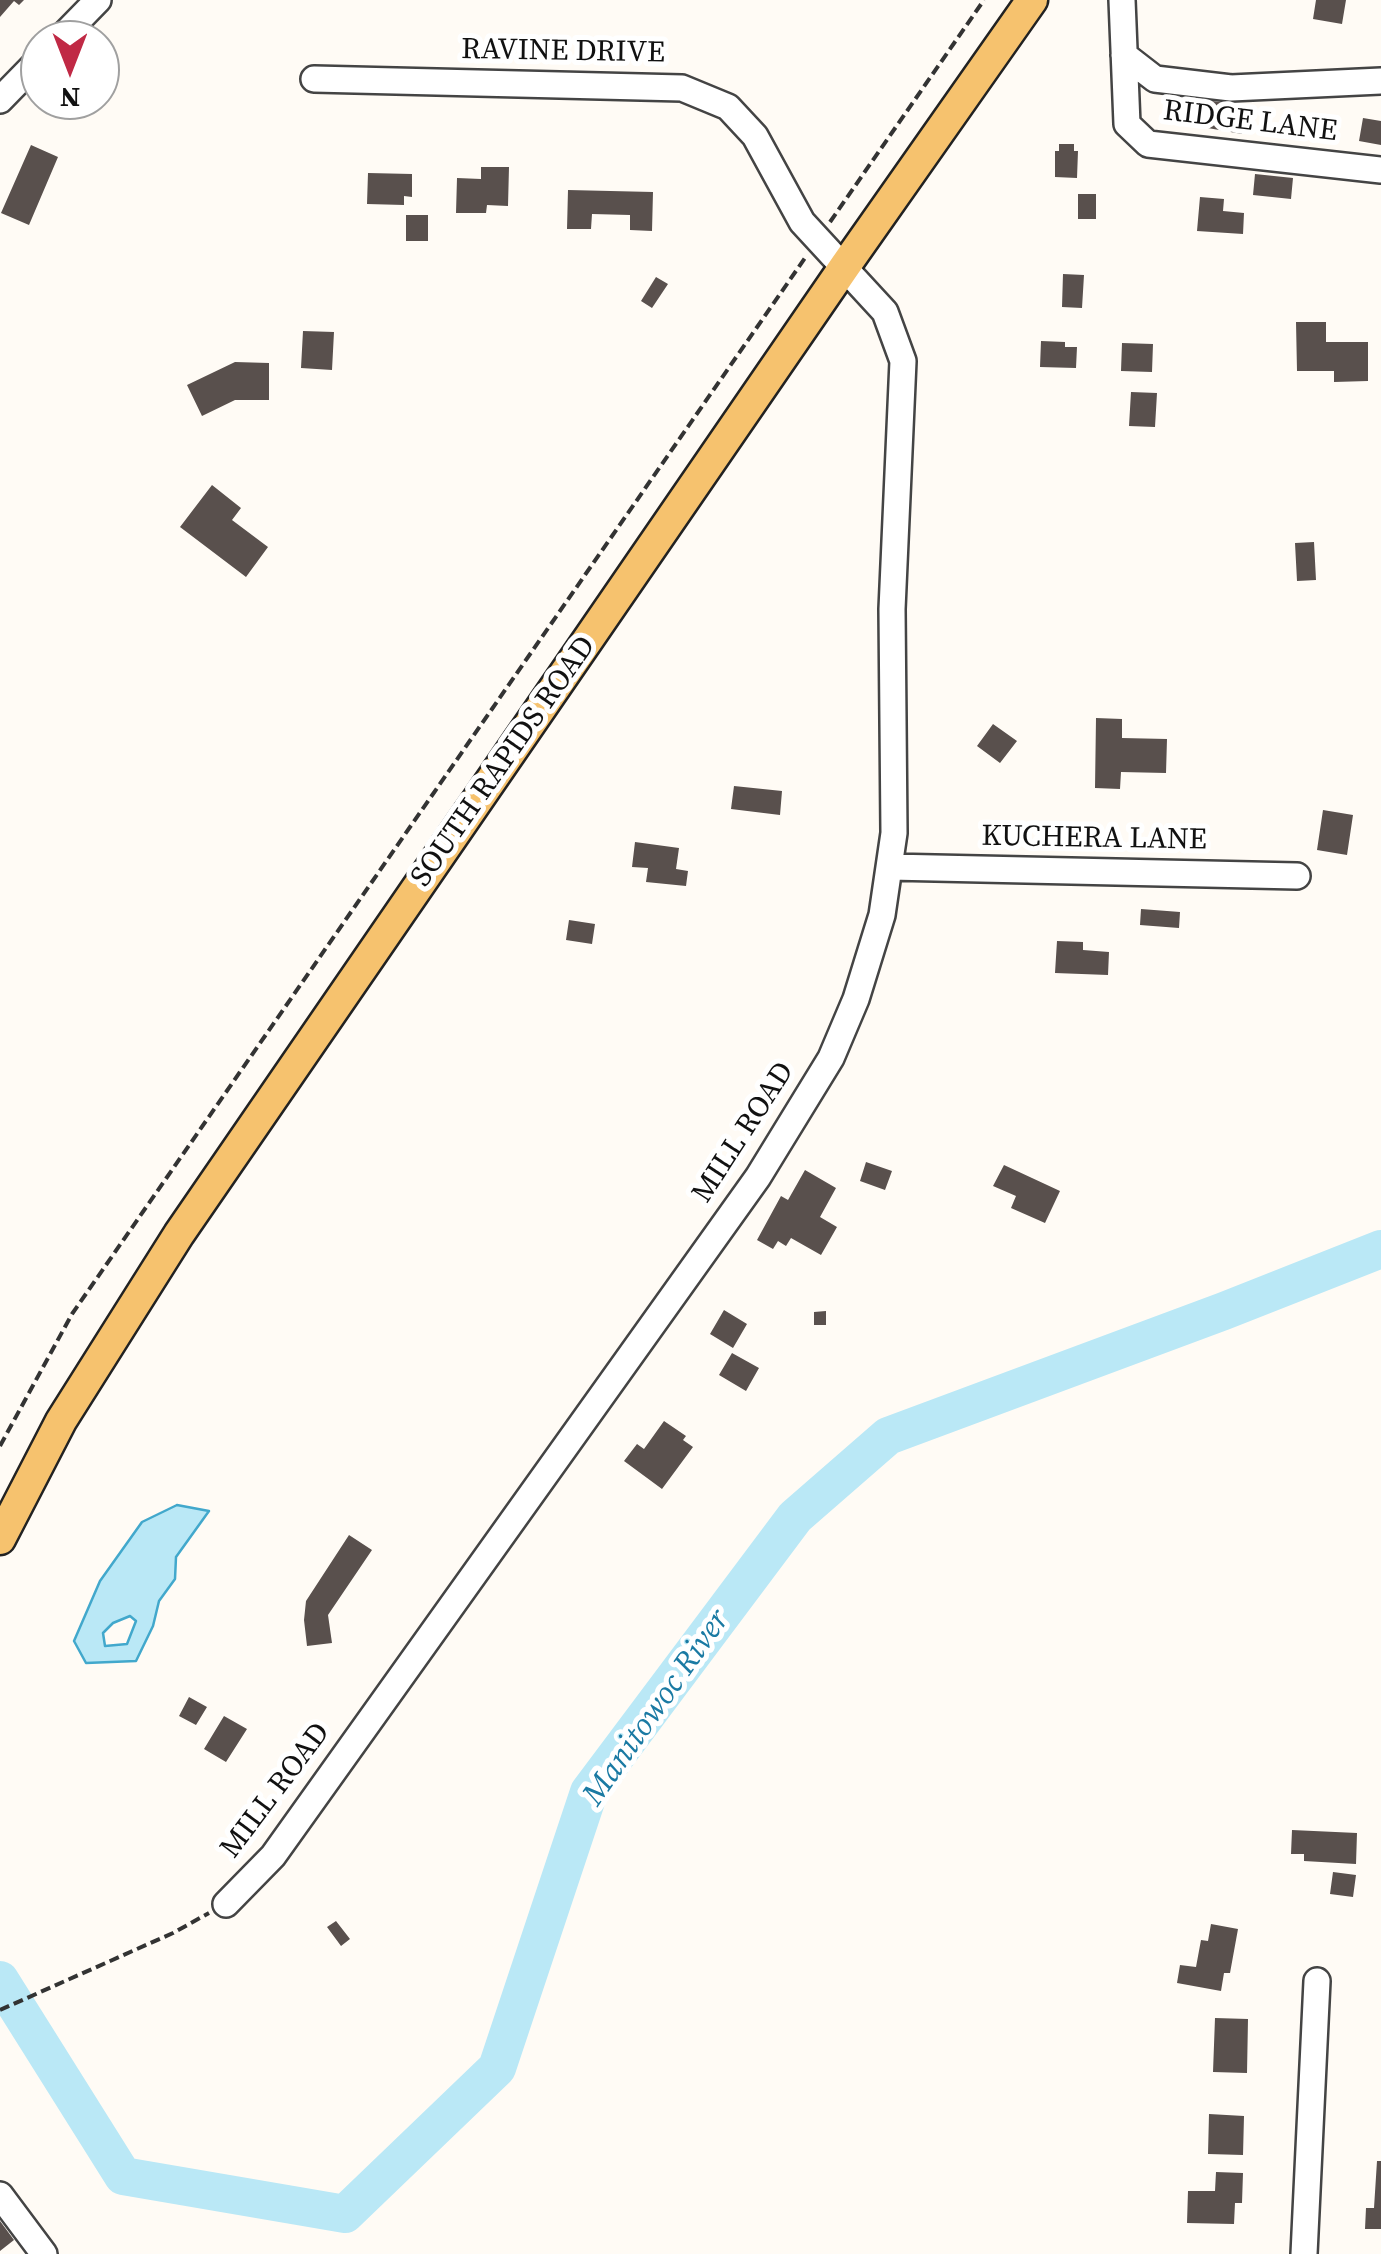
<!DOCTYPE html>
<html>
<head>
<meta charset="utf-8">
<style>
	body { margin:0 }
	#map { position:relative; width:1381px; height:2254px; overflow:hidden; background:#fffbf5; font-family:"Source Serif 4",serif }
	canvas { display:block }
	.north { position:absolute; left:20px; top:20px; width:100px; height:100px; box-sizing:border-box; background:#fff; border:2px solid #a0a0a0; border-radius:50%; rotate:180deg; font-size:28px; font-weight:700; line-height:40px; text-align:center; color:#111 }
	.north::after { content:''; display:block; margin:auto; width:35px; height:45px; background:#c02945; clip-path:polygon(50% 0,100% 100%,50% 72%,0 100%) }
</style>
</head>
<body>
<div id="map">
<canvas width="1381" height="2254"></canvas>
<div class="north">N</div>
</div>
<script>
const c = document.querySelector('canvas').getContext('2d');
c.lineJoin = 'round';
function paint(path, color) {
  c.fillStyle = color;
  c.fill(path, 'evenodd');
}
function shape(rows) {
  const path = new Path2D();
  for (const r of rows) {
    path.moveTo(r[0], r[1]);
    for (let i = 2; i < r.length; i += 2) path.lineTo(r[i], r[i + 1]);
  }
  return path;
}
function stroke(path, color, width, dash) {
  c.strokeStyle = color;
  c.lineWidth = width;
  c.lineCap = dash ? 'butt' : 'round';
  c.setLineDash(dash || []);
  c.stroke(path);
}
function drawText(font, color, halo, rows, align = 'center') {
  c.font = font + ' "Source Serif 4",serif';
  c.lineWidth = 10;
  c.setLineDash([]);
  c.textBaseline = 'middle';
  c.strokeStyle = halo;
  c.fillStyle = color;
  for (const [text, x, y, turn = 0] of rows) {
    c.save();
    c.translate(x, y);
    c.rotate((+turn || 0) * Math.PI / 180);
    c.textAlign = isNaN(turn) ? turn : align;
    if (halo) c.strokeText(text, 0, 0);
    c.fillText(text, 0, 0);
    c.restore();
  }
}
const water = shape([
	[177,1505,209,1511,176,1557,175,1579,159,1601,153,1626,136,1661,86,1663,74,1641,100,1581,142,1522,177,1505],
	[130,1616,136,1621,127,1644,105,1646,103,1633,113,1623,130,1616]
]);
paint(water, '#bae8f6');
stroke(water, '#42a8cc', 2.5);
stroke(shape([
	[0,1980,123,2176,345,2214,497,2068,589,1792,795,1517,888,1436,1224,1311,1381,1249]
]), '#bae8f6', 38);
paint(shape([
	[0,0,24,0,19,5,14,1,0,17],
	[1316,0,1346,0,1342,24,1313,19],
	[1206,100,1246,106,1242,134,1202,127],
	[1363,118,1381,121,1381,145,1359,141],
	[1059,144,1074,144,1074,151,1078,151,1077,178,1055,177,1055,151,1059,151],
	[31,145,58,157,29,225,1,213],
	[481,167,509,167,508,206,487,205,486,213,456,213,457,178,481,179],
	[368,173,412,174,412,197,404,196,404,205,367,204],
	[1255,174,1293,178,1291,199,1253,195],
	[568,190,653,192,652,231,630,230,630,215,592,214,591,229,567,229],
	[1078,194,1096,194,1096,219,1078,219],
	[1200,197,1224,199,1223,211,1244,213,1243,234,1197,231],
	[406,215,428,215,428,241,406,241],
	[1063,274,1084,275,1082,308,1062,307],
	[656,277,668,284,652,308,641,301],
	[1296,322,1326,322,1326,342,1368,342,1368,381,1334,382,1334,371,1297,371],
	[303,331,334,332,332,370,301,368],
	[1041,341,1065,342,1065,347,1077,347,1076,368,1040,367],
	[1122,343,1153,344,1152,372,1121,371],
	[235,362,269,363,269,400,235,400,202,416,187,385],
	[1131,392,1157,393,1155,427,1129,426],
	[212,485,241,508,232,520,268,547,246,577,180,527],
	[1314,542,1316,580,1297,581,1295,543],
	[1096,718,1122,719,1122,738,1167,739,1166,773,1121,772,1120,789,1095,788],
	[993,724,1017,741,1000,763,977,746],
	[734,786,782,791,780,815,731,809],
	[1323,810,1353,815,1347,855,1317,850],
	[635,842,679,848,676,869,688,871,686,886,646,882,648,868,632,867],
	[1141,909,1180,912,1179,928,1140,925],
	[569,920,595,924,592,944,566,940],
	[1057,941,1083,942,1083,950,1109,952,1108,975,1055,973],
	[866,1162,892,1171,885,1190,860,1181],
	[1004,1165,1060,1191,1045,1223,1011,1208,1016,1196,993,1186],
	[805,1170,836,1188,820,1217,837,1227,821,1255,791,1238,786,1246,778,1241,773,1249,757,1240,781,1196,788,1200],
	[724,1310,747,1324,733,1348,710,1334],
	[826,1311,826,1325,814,1325,814,1312],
	[732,1353,759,1368,746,1391,719,1375],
	[664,1421,686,1436,683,1440,693,1447,662,1489,624,1461,637,1444,644,1449],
	[349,1535,372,1550,328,1615,332,1643,307,1646,304,1620,306,1601],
	[189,1697,207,1707,196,1725,179,1716],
	[224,1716,247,1729,226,1762,204,1749],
	[1292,1830,1357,1833,1356,1864,1304,1861,1304,1854,1291,1854],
	[1333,1872,1356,1875,1353,1897,1330,1894],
	[336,1921,350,1939,341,1946,327,1927],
	[1211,1924,1238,1929,1230,1973,1224,1973,1221,1991,1177,1983,1180,1965,1196,1967,1201,1940,1208,1941],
	[1215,2018,1248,2019,1247,2073,1213,2072],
	[1209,2114,1244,2116,1243,2155,1208,2154],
	[1377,2161,1381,2161,1381,2229,1365,2229,1366,2208,1374,2208],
	[1216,2172,1243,2173,1242,2203,1235,2203,1234,2224,1187,2223,1188,2191,1215,2191],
	[0,2221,14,2240,0,2251]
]), '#59504d');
const minor = shape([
	[1122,0,1127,124,1148,144,1381,170],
	[59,40,98,0],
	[1124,55,1155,79,1231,88,1381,81],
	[0,100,40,59],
	[890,867,1297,876],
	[226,1904,273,1856,758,1177,831,1058,856,999,882,915,894,833,892,609,903,361,885,312,802,222,755,136,728,107,682,88,314,79],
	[0,2195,44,2254],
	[1304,2254,1317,1981]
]);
const major = shape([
	[0,1539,61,1421,179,1234,845,266,1032,0]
]);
stroke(minor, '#444', 30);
stroke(major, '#222', 35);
stroke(shape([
	[830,222,984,0],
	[0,1446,72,1314,805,258],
	[0,2010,173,1933,209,1913]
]), '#333', 4, [10, 5]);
stroke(minor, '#fff', 25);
stroke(major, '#f6c26e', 30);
drawText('30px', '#111', '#fff', [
	["RAVINE DRIVE",563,52,1],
	["RIDGE LANE",1250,122,7],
	["SOUTH RAPIDS ROAD",504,762,-55],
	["KUCHERA LANE",1094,839,1],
	["MILL ROAD",744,1133,-57],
	["MILL ROAD",276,1791,-53]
]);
drawText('italic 32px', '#1a7aa3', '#fff', [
	["Manitowoc River",657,1708,-55]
]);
</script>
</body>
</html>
